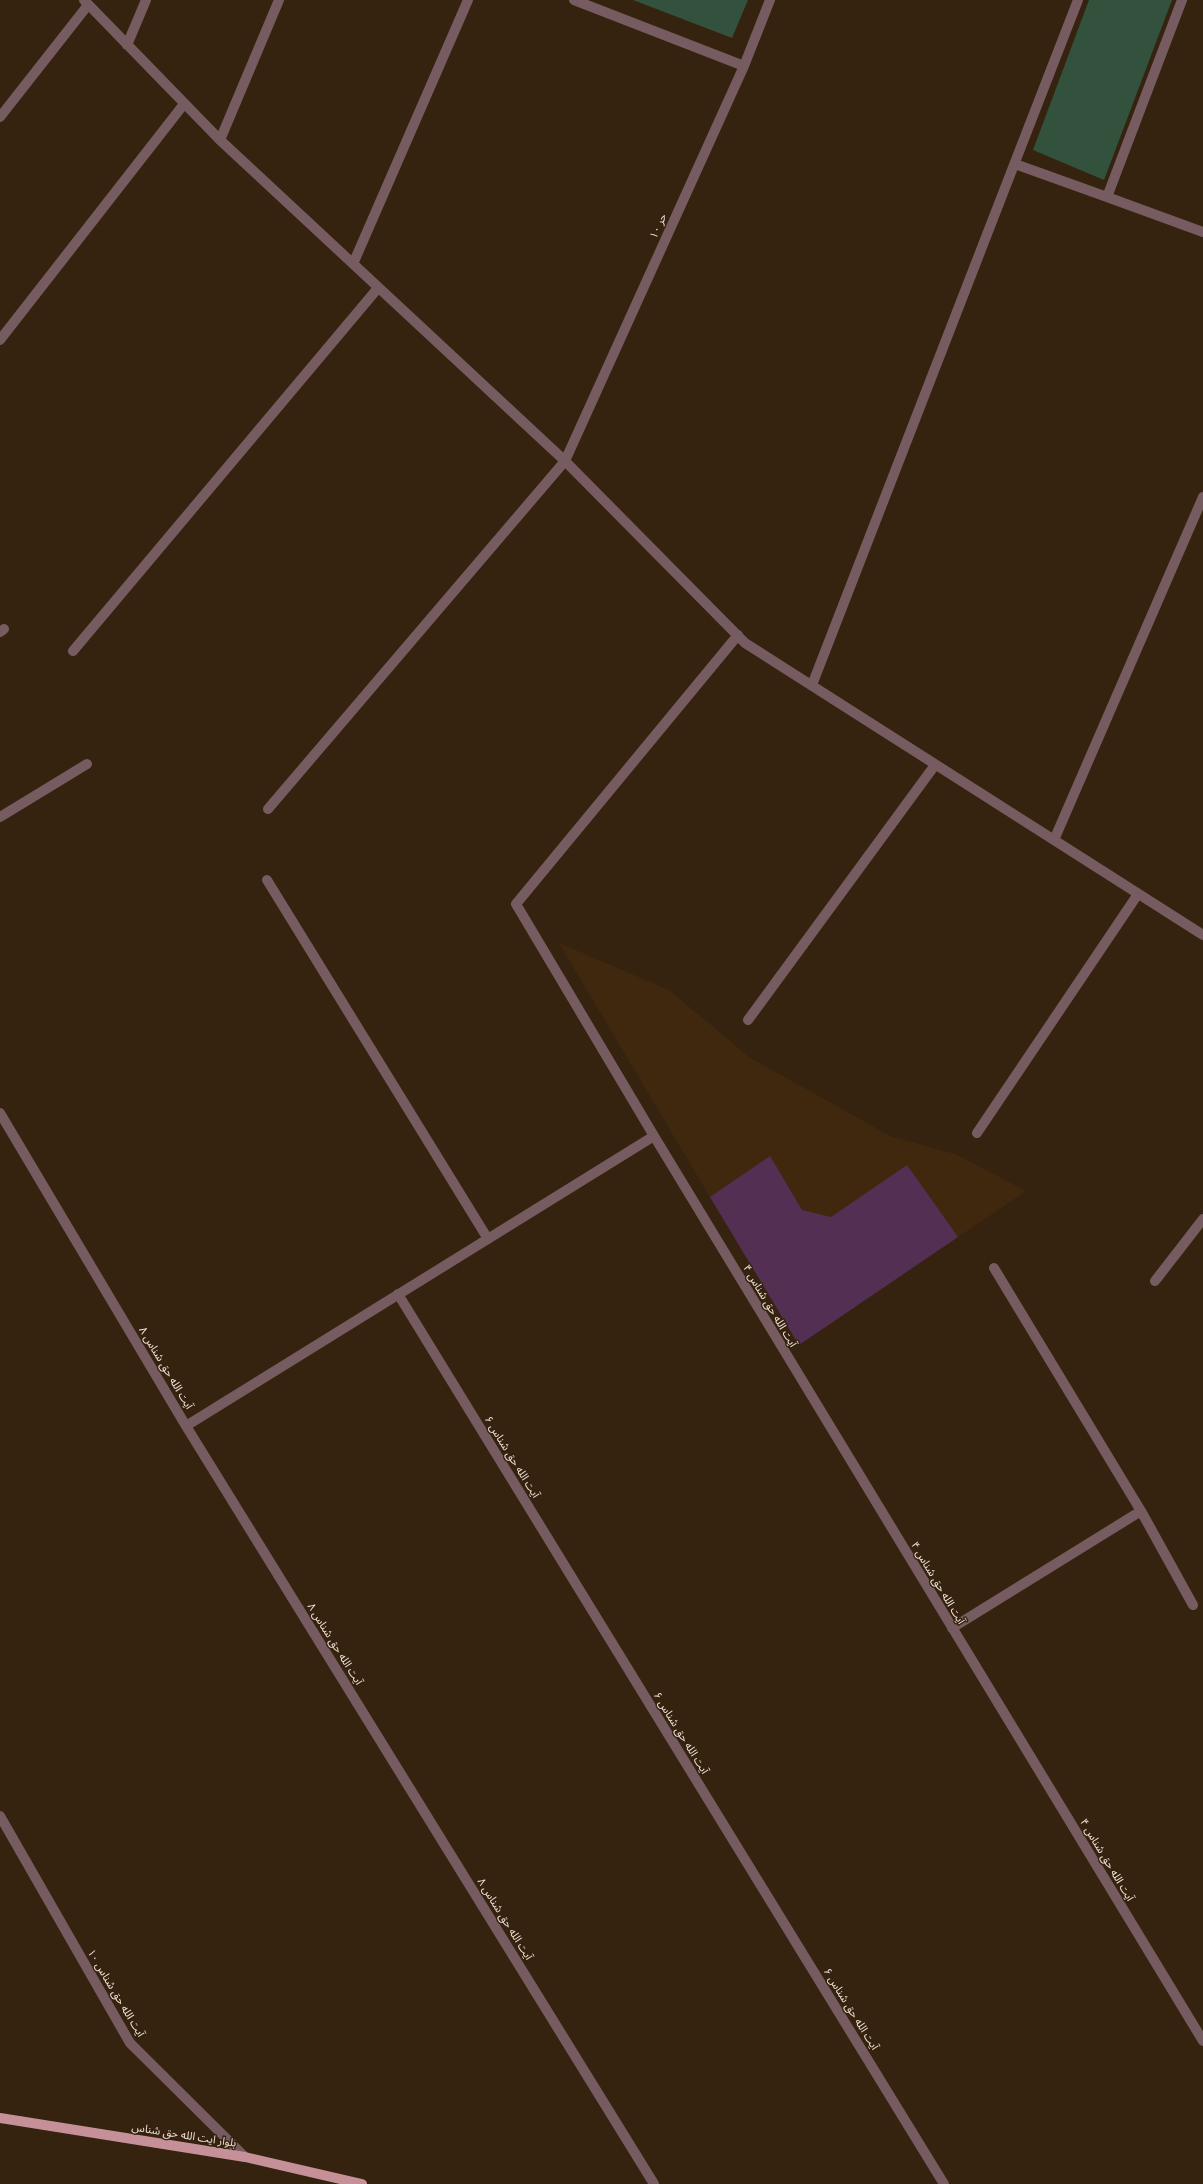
<!DOCTYPE html>
<html>
<head>
<meta charset="utf-8">
<style>
	body { margin:0 }
	canvas { display:block; background:#35220f }
</style>
</head>
<body>
<canvas width="1203" height="2184"></canvas>
<script>
const c = document.querySelector('canvas').getContext('2d');
c.lineJoin = 'round';
function paint(path, color) {
  c.fillStyle = color;
  c.fill(path, 'evenodd');
}
function shape(rows) {
  const path = new Path2D();
  for (const r of rows) {
    path.moveTo(r[0], r[1]);
    for (let i = 2; i < r.length; i += 2) path.lineTo(r[i], r[i + 1]);
  }
  return path;
}
function stroke(path, color, width, dash) {
  c.strokeStyle = color;
  c.lineWidth = width;
  c.lineCap = dash ? 'butt' : 'round';
  c.setLineDash(dash || []);
  c.stroke(path);
}
function drawText(font, color, halo, rows, align = 'center') {
  c.font = font + ' Lato,"Noto Sans Arabic",sans-serif';
  c.lineWidth = 3;
  c.setLineDash([]);
  c.textBaseline = 'middle';
  c.strokeStyle = halo;
  c.fillStyle = color;
  for (const [text, x, y, turn = 0] of rows) {
    c.save();
    c.translate(x, y);
    c.rotate((+turn || 0) * Math.PI / 180);
    c.textAlign = isNaN(turn) ? turn : align;
    if (halo) c.strokeText(text, 0, 0);
    c.fillText(text, 0, 0);
    c.restore();
  }
}
paint(shape([
	[559,943,669,990,749,1057,890,1136,955,1154,1026,1191,798,1345]
]), '#40280f');
paint(shape([
	[633,0,748,0,732,38],
	[1089,0,1172,0,1104,180,1033,150]
]), '#32523e');
paint(shape([
	[770,1156,802,1210,831,1217,907,1165,958,1237,799,1345,710,1197]
]), '#532f54');
stroke(shape([
	[84,0,220,140,565,461,745,643,1203,935],
	[574,0,744,66],
	[127,45,146,0],
	[0,117,88,5],
	[220,140,279,0],
	[1015,164,1107,197,1182,0],
	[1107,197,1203,232],
	[353,264,468,0],
	[0,340,184,104],
	[0,632,4,629],
	[73,651,378,288],
	[812,685,1078,0],
	[268,809,565,461,744,66,770,0],
	[0,817,87,764],
	[1054,840,1203,497],
	[267,880,488,1239],
	[748,1020,935,765],
	[0,1113,186,1426,654,2184],
	[977,1133,1138,894],
	[654,1136,1203,2041],
	[1155,1281,1203,1219],
	[398,1294,944,2184],
	[186,1426,654,1136,516,904,738,635],
	[1141,1511,1193,1605],
	[952,1628,1141,1511,994,1268],
	[0,1816,130,2043,245,2157]
]), '#765c60', 10);
stroke(shape([
	[0,2118,245,2157,362,2184]
]), '#c69099', 10);
drawText('11px', '#f1e4d9', '#35220f', [
	["حر ۱۰",658,226,-66],
	["آیت الله حق شناس ۴",770,1306,59],
	["آیت الله حق شناس ۸",166,1368,59],
	["آیت الله حق شناس ۶",512,1457,58],
	["آیت الله حق شناس ۴",938,1583,59],
	["آیت الله حق شناس ۸",335,1644,58],
	["آیت الله حق شناس ۶",681,1733,58],
	["آیت الله حق شناس ۴",1107,1860,59],
	["آیت الله حق شناس ۸",505,1919,58],
	["آیت الله حق شناس ۱۰",116,1993,59],
	["آیت الله حق شناس ۶",851,2009,58],
	["بلوار ایت الله حق شناس",184,2135,9]
]);
</script>
</body>
</html>
